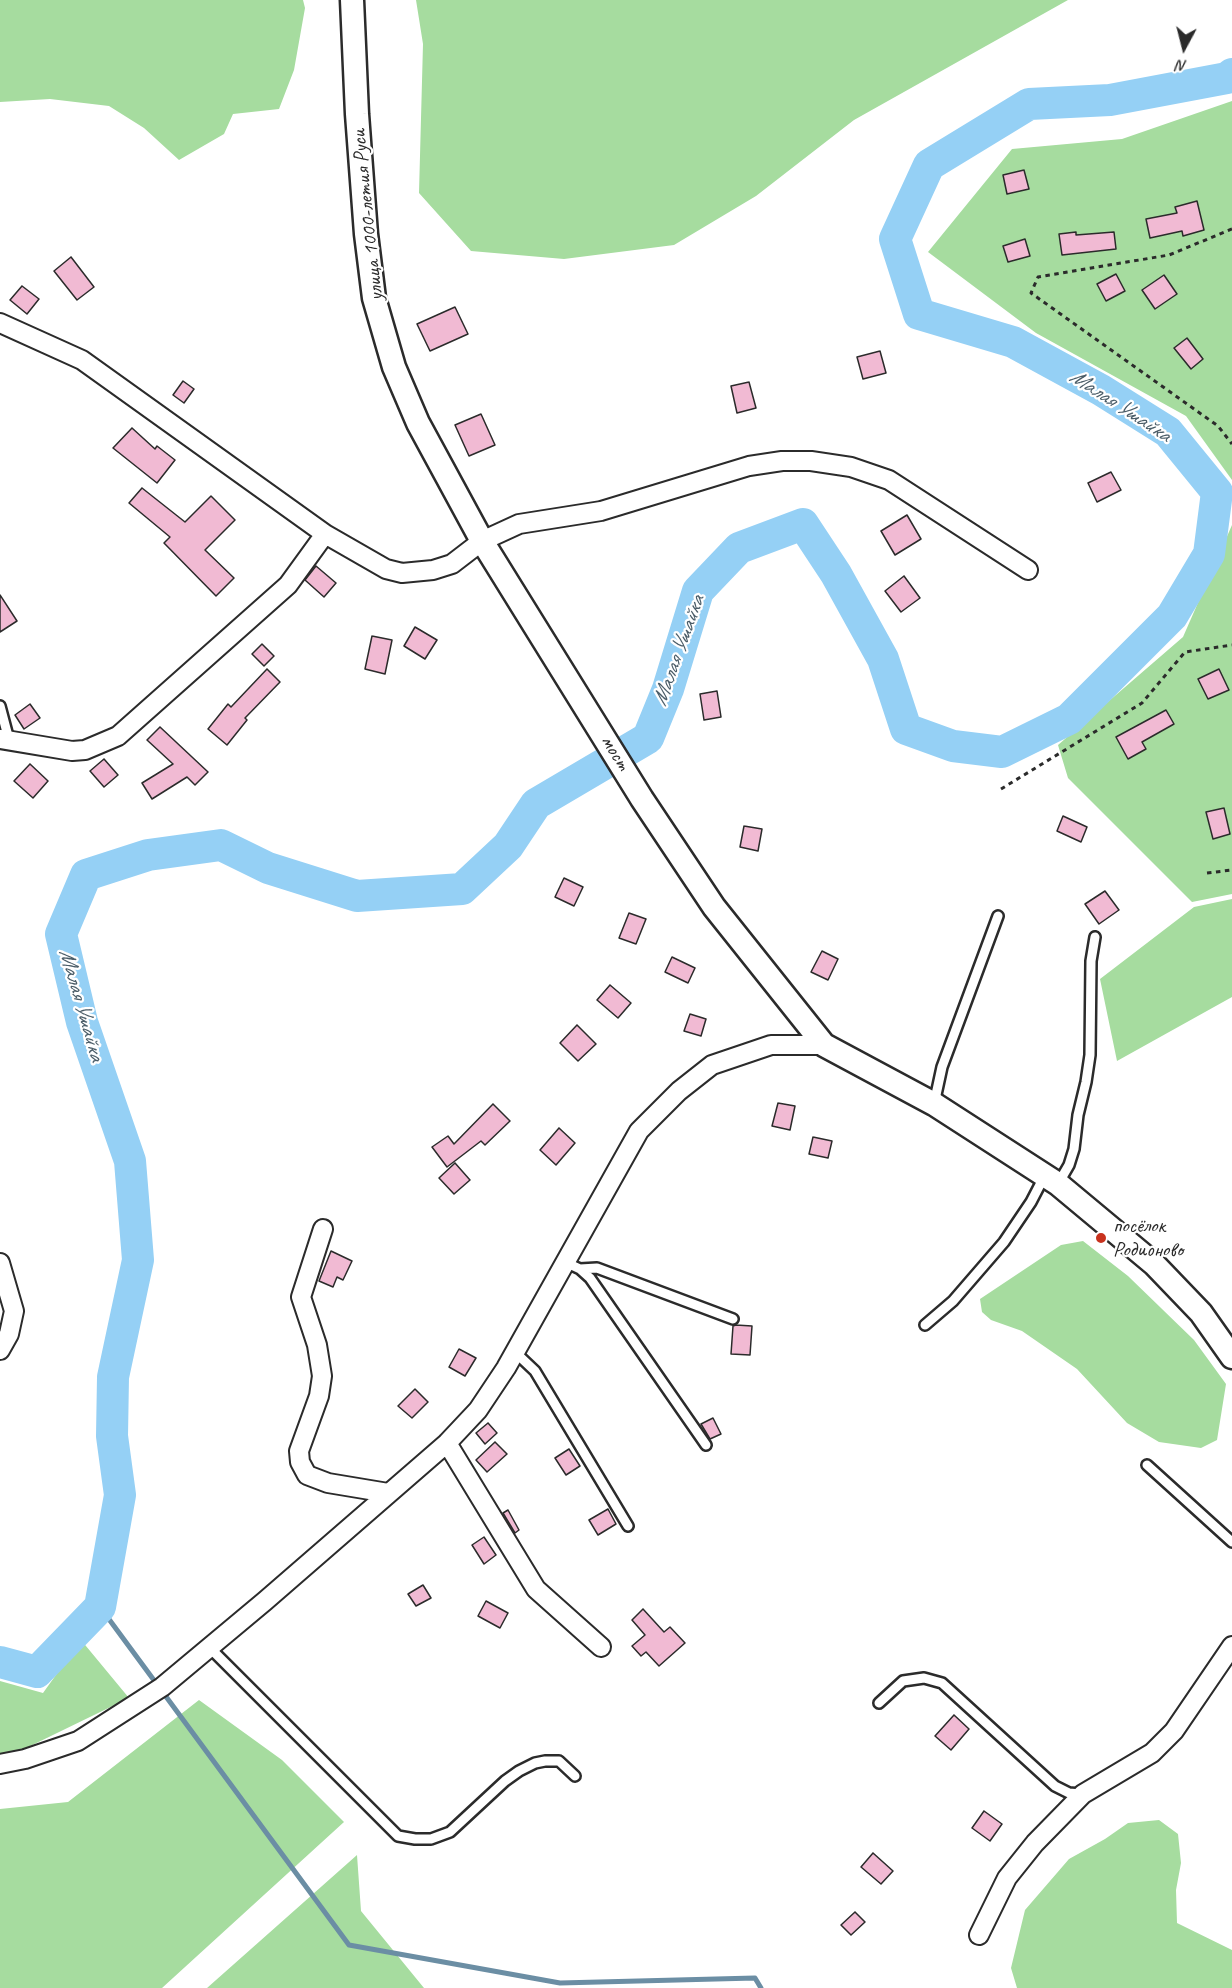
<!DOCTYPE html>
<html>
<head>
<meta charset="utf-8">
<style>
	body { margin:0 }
	#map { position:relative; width:1232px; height:1988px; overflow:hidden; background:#fff; font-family:Caveat,sans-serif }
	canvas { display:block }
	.north { position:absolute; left:1154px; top:18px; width:60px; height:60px; -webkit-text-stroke:4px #fff; paint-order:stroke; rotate:187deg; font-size:16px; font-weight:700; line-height:24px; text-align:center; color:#2b2b2b }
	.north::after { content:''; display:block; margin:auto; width:21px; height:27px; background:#2b2b2b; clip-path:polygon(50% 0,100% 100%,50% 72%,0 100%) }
</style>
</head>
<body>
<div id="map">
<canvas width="1232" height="1988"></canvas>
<div class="north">N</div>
</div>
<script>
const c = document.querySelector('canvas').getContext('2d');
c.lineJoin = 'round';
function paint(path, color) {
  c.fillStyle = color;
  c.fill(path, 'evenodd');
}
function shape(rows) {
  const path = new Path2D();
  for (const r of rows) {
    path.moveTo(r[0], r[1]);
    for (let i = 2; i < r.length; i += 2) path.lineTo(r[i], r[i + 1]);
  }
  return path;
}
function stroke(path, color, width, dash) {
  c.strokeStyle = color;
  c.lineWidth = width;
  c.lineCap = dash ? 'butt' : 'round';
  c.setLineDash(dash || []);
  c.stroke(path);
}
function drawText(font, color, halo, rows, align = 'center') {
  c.font = font + ' Caveat,sans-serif';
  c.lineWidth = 4.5;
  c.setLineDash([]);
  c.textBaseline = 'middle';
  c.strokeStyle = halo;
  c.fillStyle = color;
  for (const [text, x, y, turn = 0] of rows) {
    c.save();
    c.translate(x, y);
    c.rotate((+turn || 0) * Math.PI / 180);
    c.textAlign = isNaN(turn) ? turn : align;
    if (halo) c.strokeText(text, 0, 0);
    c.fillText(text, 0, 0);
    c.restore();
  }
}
paint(shape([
	[0,0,303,0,305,8,294,70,279,109,233,114,224,134,179,160,144,128,109,106,50,99,0,102],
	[416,0,1068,0,854,120,756,196,674,245,564,259,471,251,419,193,423,44],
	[1232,101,1232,480,1186,416,1036,333,928,252,1012,149,1122,139],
	[1232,525,1232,894,1192,902,1068,778,1058,745,1183,637],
	[1232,899,1232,997,1117,1061,1100,979,1194,907],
	[1083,1241,1128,1276,1194,1340,1226,1384,1217,1440,1201,1448,1159,1442,1127,1423,1077,1369,1022,1331,991,1320,982,1312,980,1299,1061,1245],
	[81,1640,129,1698,18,1752,0,1755,0,1681,43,1693],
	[199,1700,282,1760,344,1822,162,1988,0,1988,0,1809,68,1802],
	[1159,1820,1178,1834,1181,1863,1176,1890,1177,1923,1232,1950,1232,1988,1017,1988,1011,1968,1025,1910,1069,1859,1105,1839,1128,1823],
	[357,1855,361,1911,424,1988,207,1988]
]), '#a6dc9f');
stroke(shape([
	[100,1607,349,1945,560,1983,755,1978,761,1988]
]), '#6b8ea4', 5);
stroke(shape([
	[0,1662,37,1672,100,1607,120,1495,112,1436,113,1377,138,1260,130,1161,82,1022,61,934,86,875,148,855,221,845,268,868,357,896,462,889,508,846,536,804,648,738,668,689,698,591,739,548,803,524,836,574,883,659,906,729,953,746,1002,752,1069,719,1172,616,1209,554,1217,492,1168,432,1101,390,1013,342,919,314,895,239,929,165,1029,104,1110,100,1227,78,1232,74]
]), '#95d0f5', 32);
const building = shape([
	[1024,170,1029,189,1007,194,1003,175,1024,170],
	[1197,201,1204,230,1183,236,1182,231,1150,238,1146,219,1177,213,1175,207,1197,201],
	[1076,232,1076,235,1114,232,1116,249,1062,255,1059,234,1076,232],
	[1025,239,1030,256,1008,262,1003,246,1025,239],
	[71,257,94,287,77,300,54,271,71,257],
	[1116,274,1125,291,1106,301,1097,284,1116,274],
	[1164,275,1177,294,1155,309,1142,290,1164,275],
	[22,286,39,299,27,314,10,300,22,286],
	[455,307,468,334,430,351,417,324,455,307],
	[1187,338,1203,359,1191,369,1174,348,1187,338],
	[880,351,886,373,863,379,857,357,880,351],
	[183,381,194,389,184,403,173,395,183,381],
	[749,382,756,408,737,413,731,386,749,382],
	[481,414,495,445,469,456,455,425,481,414],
	[132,428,155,449,157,446,175,460,157,483,113,448,132,428],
	[1111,472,1121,490,1097,502,1088,483,1111,472],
	[142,488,185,522,211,496,235,520,205,550,234,578,216,596,164,543,170,537,129,503,142,488],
	[907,515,921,539,895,555,881,531,907,515],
	[316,566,336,583,324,597,305,580,316,566],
	[904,576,920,598,901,612,885,591,904,576],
	[0,595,17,621,0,632,0,595],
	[415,627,437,640,425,659,404,646,415,627],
	[372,636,392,640,385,674,365,669,372,636],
	[262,644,274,656,264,666,252,654,262,644],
	[267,669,280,682,245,718,247,720,227,745,208,729,228,704,231,707,267,669],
	[1219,669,1229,690,1208,699,1198,679,1219,669],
	[717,691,721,717,704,720,700,694,717,691],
	[30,704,40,718,24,729,15,715,30,704],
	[1166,710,1174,724,1142,742,1146,749,1128,759,1116,737,1166,710],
	[160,727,208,772,195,785,187,777,152,799,142,783,173,764,147,740,160,727],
	[104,759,118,775,104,787,90,771,104,759],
	[30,764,48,781,33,798,14,781,30,764],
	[1224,808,1230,834,1213,839,1206,812,1224,808],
	[1063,816,1087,827,1081,842,1057,831,1063,816],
	[744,826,762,829,758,851,740,847,744,826],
	[564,878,583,887,574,906,555,897,564,878],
	[1105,891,1119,910,1099,924,1085,904,1105,891],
	[629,913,646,919,636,944,619,938,629,913],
	[822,951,838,959,828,980,811,972,822,951],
	[672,957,695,968,688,983,665,972,672,957],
	[610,985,631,1003,618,1018,597,1000,610,985],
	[690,1014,706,1019,701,1036,684,1031,690,1014],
	[577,1025,596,1044,578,1061,560,1043,577,1025],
	[778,1103,795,1106,790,1130,772,1126,778,1103],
	[493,1104,510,1121,485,1145,481,1141,447,1167,432,1147,448,1136,454,1144,493,1104],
	[559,1128,575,1143,556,1165,540,1150,559,1128],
	[813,1137,832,1141,828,1158,809,1154,813,1137],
	[455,1163,470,1180,454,1194,439,1178,455,1163],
	[331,1251,352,1261,343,1280,337,1277,333,1287,319,1281,331,1251],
	[736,1325,752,1326,750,1355,731,1354,733,1326,736,1325],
	[459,1349,476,1358,465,1376,449,1367,459,1349],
	[415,1389,428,1402,412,1418,398,1406,415,1389],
	[713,1418,721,1434,710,1439,701,1424,713,1418],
	[488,1423,497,1433,485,1444,476,1433,488,1423],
	[495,1442,507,1454,487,1472,476,1460,495,1442],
	[569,1449,580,1466,566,1475,555,1458,569,1449],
	[608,1509,616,1524,598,1535,589,1520,608,1509],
	[508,1510,519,1530,515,1533,503,1513,508,1510],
	[484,1537,496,1555,484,1564,472,1545,484,1537],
	[423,1585,431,1598,416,1606,408,1594,423,1585],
	[486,1601,508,1613,500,1628,478,1616,486,1601],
	[643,1609,664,1632,670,1627,685,1643,659,1666,646,1652,641,1656,632,1646,645,1635,632,1620,643,1609],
	[954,1715,969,1729,951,1750,935,1736,954,1715],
	[984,1811,1002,1824,990,1841,972,1828,984,1811],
	[873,1853,893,1871,881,1884,861,1867,873,1853],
	[855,1912,865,1922,851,1935,841,1925,855,1912]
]);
paint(building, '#f1bad3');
stroke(building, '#2b2b2b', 1.5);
const service = shape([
	[0,706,9,740],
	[934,1104,942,1067,998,916],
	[1058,1184,1069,1165,1074,1149,1078,1115,1086,1082,1090,1055,1091,961,1095,937],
	[567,1263,580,1269,590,1278,706,1445],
	[580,1269,597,1268,733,1319],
	[925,1325,953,1301,1004,1242,1031,1202,1045,1175],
	[516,1353,535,1371,628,1526],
	[1147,1465,1232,1542],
	[210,1648,398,1836,415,1839,431,1839,450,1832,505,1781,519,1771,535,1763,545,1761,559,1761,575,1776],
	[879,1703,903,1681,924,1678,942,1683,1055,1786,1069,1793,1081,1794]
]);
const minor = shape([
	[0,323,82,360,325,534,386,569,402,573,433,570,452,564,482,541,519,524,601,511,749,466,782,461,811,461,851,467,889,480,1028,570],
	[0,739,72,751,85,750,118,736,288,585,325,534],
	[323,1229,301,1297,317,1345,322,1376,319,1396,299,1451,300,1462,307,1475,328,1483,388,1493],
	[0,1263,14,1311,9,1334,0,1350],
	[447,1443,536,1589,601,1647],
	[0,1764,25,1759,78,1741,162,1687,265,1601,447,1443,478,1410,506,1368,639,1131,679,1091,712,1065,771,1045,824,1045],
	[979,1935,1007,1878,1035,1843,1083,1794,1152,1753,1174,1731,1232,1646]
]);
const tertiary = shape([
	[352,0,357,114,366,234,374,298,394,367,418,423,482,541,642,799,714,907,824,1045,934,1104,1058,1184,1154,1264,1201,1313,1232,1357]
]);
stroke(service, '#2b2b2b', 14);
stroke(minor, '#2b2b2b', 22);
stroke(tertiary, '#2b2b2b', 27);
stroke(shape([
	[1232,229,1169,255,1038,277,1031,293,1218,426,1232,444],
	[1001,789,1142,703,1185,652,1232,645],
	[1207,873,1232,870]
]), '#2b2b2b', 3, [4.5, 4.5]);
stroke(service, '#fff', 9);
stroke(minor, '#fff', 18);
stroke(tertiary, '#fff', 22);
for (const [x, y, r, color] of [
	[1101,1238,6,"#c8321e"]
]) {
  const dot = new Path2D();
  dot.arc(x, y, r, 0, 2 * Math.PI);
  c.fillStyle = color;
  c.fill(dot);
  stroke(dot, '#fff', 2);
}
drawText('21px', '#2b2b2b', '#fff', [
	["улица 1000-летия Руси",368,215,-96],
	["мост",615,753,59]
]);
drawText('21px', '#2b2b2b', '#fff', [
	["посёлок",1113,1226],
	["Родионово",1113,1250]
], 'left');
drawText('italic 22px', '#4b5d68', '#fff', [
	["Малая Ушайка",1120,406,33],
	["Малая Ушайка",679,651,-70],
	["Малая Ушайка",81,1005,74]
]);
</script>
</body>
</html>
